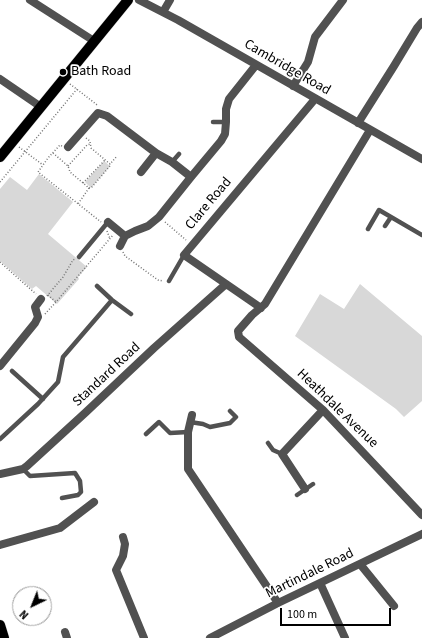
<!DOCTYPE html>
<html>
<head>
<meta charset="utf-8">
<style>
	body { margin:0 }
	#map { position:relative; width:422px; height:638px; overflow:hidden; background:#fff; font-family:"Source Sans 3",sans-serif }
	canvas { display:block }
	.north { position:absolute; left:12px; top:586px; width:40px; height:40px; box-sizing:border-box; background:#fff; border:1px solid #999; border-radius:50%; rotate:223deg; font-size:11px; font-weight:700; line-height:16px; text-align:center; color:#000 }
	.north::after { content:''; display:block; margin:auto; width:14px; height:18px; background:#000; clip-path:polygon(50% 0,100% 100%,50% 72%,0 100%) }
	.scale { position:absolute; left:280px; top:608px; width:111px; height:18px; box-sizing:border-box; border:2px solid #000; border-top:0; padding-left:5px; font-size:12px; line-height:14px; white-space:nowrap; color:#000; -webkit-text-stroke:3px #fff; paint-order:stroke }
</style>
</head>
<body>
<div id="map">
<canvas width="422" height="638"></canvas>
<div class="north">N</div>
<div class="scale">100 m</div>
</div>
<script>
const c = document.querySelector('canvas').getContext('2d');
c.lineJoin = 'round';
function paint(path, color) {
  c.fillStyle = color;
  c.fill(path, 'evenodd');
}
function shape(rows) {
  const path = new Path2D();
  for (const r of rows) {
    path.moveTo(r[0], r[1]);
    for (let i = 2; i < r.length; i += 2) path.lineTo(r[i], r[i + 1]);
  }
  return path;
}
function stroke(path, color, width, dash) {
  c.strokeStyle = color;
  c.lineWidth = width;
  c.lineCap = dash ? 'butt' : 'round';
  c.setLineDash(dash || []);
  c.stroke(path);
}
function drawText(font, color, halo, rows, align = 'center') {
  c.font = font + ' "Source Sans 3",sans-serif';
  c.lineWidth = 3.5;
  c.setLineDash([]);
  c.textBaseline = 'middle';
  c.strokeStyle = halo;
  c.fillStyle = color;
  for (const [text, x, y, turn = 0] of rows) {
    c.save();
    c.translate(x, y);
    c.rotate((+turn || 0) * Math.PI / 180);
    c.textAlign = isNaN(turn) ? turn : align;
    if (halo) c.strokeText(text, 0, 0);
    c.fillText(text, 0, 0);
    c.restore();
  }
}
paint(shape([
	[104,161,110,166,91,188,85,182],
	[39,174,73,202,48,234,87,267,78,277,79,279,57,304,36,286,32,289,0,261,0,189,10,177,27,190],
	[360,284,422,336,422,401,404,417,396,409,295,336,320,294,344,309]
]), '#d8d8d8');
const primary = shape([
	[0,157,128,0],
	[0,625,4,638]
]);
stroke(primary, '#dbdbdb', 11);
stroke(shape([
	[70,84,96,104,97,105],
	[86,138,90,141,91,148,110,164,117,156],
	[62,146,60,145,48,158,38,172,101,222],
	[19,147,43,165],
	[53,153,68,166,70,172,89,188,78,204],
	[68,166,87,145,90,144],
	[0,182,77,89],
	[83,183,105,160],
	[89,188,91,188,110,166,110,164],
	[165,222,186,240],
	[107,231,110,239],
	[123,252,125,256,158,280,163,281],
	[0,262,36,294],
	[48,295,56,302],
	[47,296,63,277,73,260,75,259],
	[45,314,56,302,113,235]
]), '#737373', 1.5, [1, 2]);
stroke(shape([
	[213,122,226,122],
	[172,162,179,154],
	[385,226,391,217],
	[368,229,379,210,422,235],
	[79,257,108,222],
	[169,281,184,255],
	[97,286,112,300,131,314],
	[12,371,43,399],
	[190,422,203,424,210,427,230,423,236,417,230,411],
	[146,434,159,422,170,433,188,432],
	[0,439,38,404,58,382,63,357,112,300],
	[268,443,273,450,282,454],
	[23,469,30,476,75,473,80,481,81,492,78,495,62,498],
	[297,495,313,484]
]), '#515151', 4.5);
stroke(shape([
	[30,0,94,41],
	[139,0,178,20,422,159],
	[163,12,170,0],
	[0,79,41,107],
	[293,86,308,62,315,37,343,0],
	[358,123,394,66,417,28,422,22],
	[370,130,265,304,252,315,238,331,239,337,323,410,422,515],
	[68,147,98,113,107,116,156,153,172,162,191,177],
	[141,172,156,153],
	[108,222,125,236],
	[120,246,125,236,135,231,148,226,159,217,191,177,221,141,225,134,226,122,226,109,229,99,256,65],
	[261,308,184,255,315,99],
	[0,366,35,323,38,317,35,307,41,299],
	[192,415,188,432,188,469,278,603],
	[0,474,23,469,27,466,85,413,154,348,226,284],
	[305,489,282,454,323,410],
	[123,537,125,544,123,556,116,570,144,638],
	[0,545,60,528,94,502],
	[360,564,394,606],
	[320,583,345,638],
	[65,632,67,638],
	[210,638,278,603,422,534]
]), '#515151', 8);
stroke(primary, '#000', 10);
for (const [x, y, r, color] of [
	[63,72,4,"#000"]
]) {
  const dot = new Path2D();
  dot.arc(x, y, r, 0, 2 * Math.PI);
  c.fillStyle = color;
  c.fill(dot);
  stroke(dot, '#fff', 1.5);
}
drawText('14px', '#000', '#fff', [
	["Cambridge Road",287,68,30],
	["Clare Road",209,204,-50],
	["Standard Road",107,375,-43],
	["Heathdale Avenue",337,409,44],
	["Martindale Road",310,574,-26]
]);
drawText('14px', '#000', '#fff', [
	["Bath Road",71,72]
], 'left');
</script>
</body>
</html>
